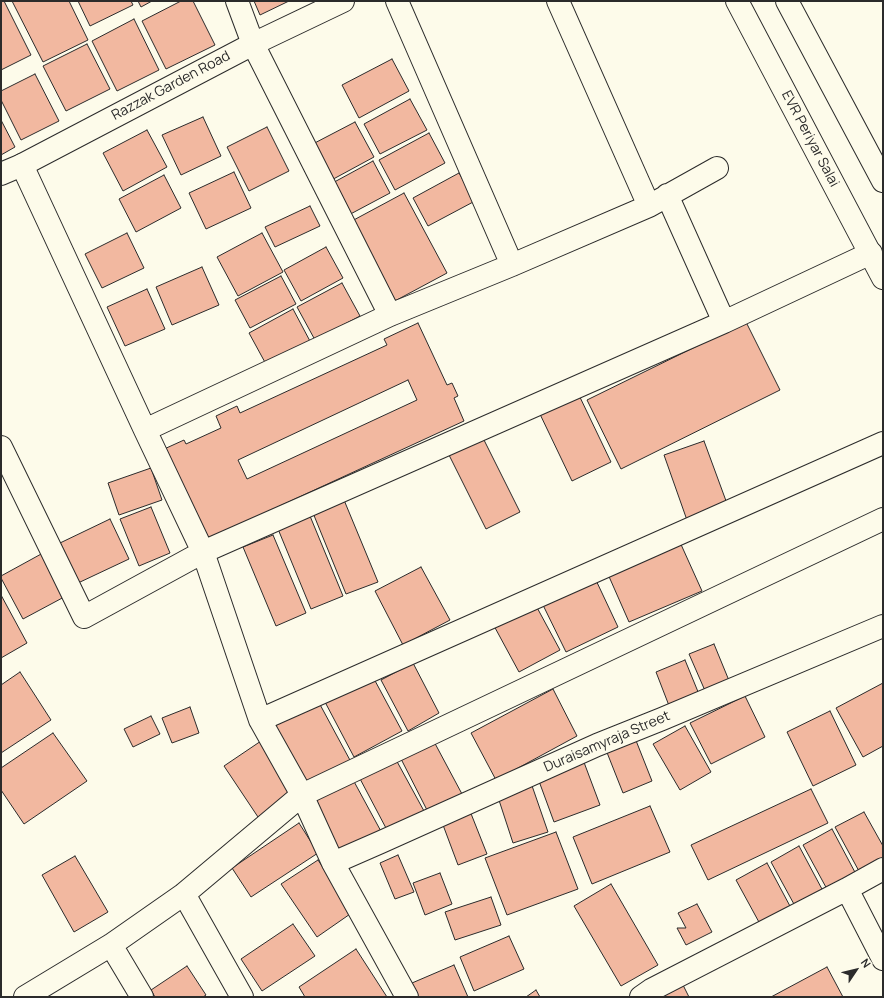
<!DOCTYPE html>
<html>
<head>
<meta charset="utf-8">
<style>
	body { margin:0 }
	#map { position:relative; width:884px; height:998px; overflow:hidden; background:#fdfbea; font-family:Manrope,sans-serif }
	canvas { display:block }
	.frame { position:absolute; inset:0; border:2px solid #2b2b2b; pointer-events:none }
	.north { position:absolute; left:836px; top:950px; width:40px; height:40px; -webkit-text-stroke:3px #fdfbea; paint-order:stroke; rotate:55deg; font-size:11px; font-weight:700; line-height:16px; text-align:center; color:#2b2b2b }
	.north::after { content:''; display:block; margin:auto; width:14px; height:18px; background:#2b2b2b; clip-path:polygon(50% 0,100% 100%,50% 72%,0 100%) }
</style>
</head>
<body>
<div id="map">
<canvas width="884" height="998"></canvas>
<div class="frame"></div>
<div class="north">N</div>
</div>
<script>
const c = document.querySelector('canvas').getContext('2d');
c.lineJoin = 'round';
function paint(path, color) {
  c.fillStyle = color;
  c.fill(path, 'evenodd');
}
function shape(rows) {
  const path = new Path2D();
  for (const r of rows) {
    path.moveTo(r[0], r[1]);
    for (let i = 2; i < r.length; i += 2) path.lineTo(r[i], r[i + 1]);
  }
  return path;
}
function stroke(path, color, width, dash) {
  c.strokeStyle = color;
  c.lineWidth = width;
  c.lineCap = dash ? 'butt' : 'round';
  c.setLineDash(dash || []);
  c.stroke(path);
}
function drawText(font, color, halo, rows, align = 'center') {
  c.font = font + ' Manrope,sans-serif';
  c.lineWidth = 3;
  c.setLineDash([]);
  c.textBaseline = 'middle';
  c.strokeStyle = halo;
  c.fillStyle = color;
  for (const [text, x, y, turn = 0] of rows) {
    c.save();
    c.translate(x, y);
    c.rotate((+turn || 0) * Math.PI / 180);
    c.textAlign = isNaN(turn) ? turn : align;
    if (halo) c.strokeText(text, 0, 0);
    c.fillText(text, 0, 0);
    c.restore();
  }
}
const building = shape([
	[1,1,4,1,31,55,1,70,1,1],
	[12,1,69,1,88,40,43,62,12,1],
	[78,1,131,1,133,5,90,26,78,1],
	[138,1,152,1,141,7,138,1],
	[181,1,193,1,215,45,166,69,142,21,181,1],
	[254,1,289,1,260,15,254,1],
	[134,19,159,70,117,91,92,41,134,19],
	[87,44,110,89,66,111,43,66,87,44],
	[392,59,409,91,359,118,342,85,392,59],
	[35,74,59,121,21,140,1,100,1,91,35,74],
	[410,99,427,130,380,154,364,124,410,99],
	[203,117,221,156,181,175,162,135,203,117],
	[1,120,15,147,1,155,1,120],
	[355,122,374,157,326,183,307,147,355,122],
	[267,127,289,171,249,191,227,147,267,127],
	[147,130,167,167,123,191,103,153,147,130],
	[429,133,445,163,395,190,379,160,429,133],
	[373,161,390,193,343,218,327,186,373,161],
	[234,172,251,208,206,229,189,193,234,172],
	[459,173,475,201,428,226,413,198,459,173],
	[164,175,181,208,136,232,119,199,164,175],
	[404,193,447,273,393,302,350,222,404,193],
	[310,206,320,226,275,247,265,227,310,206],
	[127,233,144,268,102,288,85,254,127,233],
	[262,233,283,272,238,296,217,257,262,233],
	[326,247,343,278,301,301,284,270,326,247],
	[202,267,219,305,172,325,156,287,202,267],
	[281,276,296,304,250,328,235,300,281,276],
	[342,283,360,316,315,340,297,307,342,283],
	[147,289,165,329,125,346,107,307,147,289],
	[293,309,311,343,267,366,249,333,293,309],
	[746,322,780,390,621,469,587,400,746,322],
	[418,323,447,385,452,383,458,396,454,398,464,421,204,541,162,450,184,440,186,444,221,428,216,416,237,406,240,413,387,345,384,339,418,323],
	[408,380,417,400,247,479,238,460,408,380],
	[577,391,611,462,572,481,538,410,577,391],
	[483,438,520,512,486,529,449,455,483,438],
	[704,441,729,509,688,523,664,455,704,441],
	[151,468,162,500,119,515,108,483,151,468],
	[344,500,378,582,346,594,313,513,344,500],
	[151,507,170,553,139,566,120,519,151,507],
	[310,516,343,596,311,609,278,529,310,516],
	[110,519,129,559,78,583,60,543,110,519],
	[273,535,306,613,276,626,243,547,273,535],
	[679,540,702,591,629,622,607,572,679,540],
	[43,553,66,596,23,619,1,578,1,576,43,553],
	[421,567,450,620,403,645,375,591,421,567],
	[594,576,618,627,566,652,541,601,594,576],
	[1,595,27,643,1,658,1,595],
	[534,602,560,650,519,672,493,624,534,602],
	[714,644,730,683,706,693,689,654,714,644],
	[685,660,703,704,673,716,656,672,685,660],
	[413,663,439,713,408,731,381,680,413,663],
	[20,672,51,720,1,753,1,685,20,672],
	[373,677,402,731,354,757,325,702,373,677],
	[883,683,883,746,863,757,836,708,883,683],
	[553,689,577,736,496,780,471,733,553,689],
	[745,696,765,737,711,764,690,723,745,696],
	[317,699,351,762,307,786,273,723,317,699],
	[190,707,199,733,172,743,162,718,190,707],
	[830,711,856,765,813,786,787,732,830,711],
	[151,716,160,734,133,747,124,729,151,716],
	[685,726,711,772,680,790,653,744,685,726],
	[53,733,87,781,24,824,1,790,1,768,53,733],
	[431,736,462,794,428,812,398,753,431,736],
	[635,738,652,781,623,793,606,750,635,738],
	[264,739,298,791,258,817,224,766,264,739],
	[394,756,424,811,387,830,358,775,394,756],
	[582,757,600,805,554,822,536,773,582,757],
	[351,776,383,835,342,857,310,797,351,776],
	[529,777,548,832,513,843,495,788,529,777],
	[811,789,828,823,708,880,691,845,811,789],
	[468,806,487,854,458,865,440,817,468,806],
	[650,806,670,852,592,884,573,837,650,806],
	[864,812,883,846,883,861,860,873,835,827,864,812],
	[299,823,318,853,251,897,232,868,299,823],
	[832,829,857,876,828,891,803,845,832,829],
	[556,832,578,889,507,915,485,858,556,832],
	[799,846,823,891,795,906,771,862,799,846],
	[398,855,414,892,395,899,380,863,398,855],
	[75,856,108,912,74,932,42,875,75,856],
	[318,860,353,912,317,937,281,884,318,860],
	[767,863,791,908,760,924,736,880,767,863],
	[440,873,452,904,425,915,413,883,440,873],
	[611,884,658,965,621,986,574,906,611,884],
	[491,897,501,925,455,940,445,912,491,897],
	[697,904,712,932,686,945,677,928,686,928,678,913,697,904],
	[293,924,315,956,262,991,241,959,293,924],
	[509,936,524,969,474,991,460,957,509,936],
	[356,949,387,997,305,997,299,987,356,949],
	[454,965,468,997,418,997,412,983,454,965],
	[187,966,206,995,203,997,155,997,151,990,187,966],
	[827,967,843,997,771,997,827,967],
	[682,983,689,997,656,997,682,983],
	[536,990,540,997,526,997,536,990]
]);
paint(building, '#f2b8a0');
stroke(building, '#2b2b2b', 1);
const minor = shape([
	[237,1,253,44,390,315],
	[397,1,512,265],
	[558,1,649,206],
	[22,165,145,430,203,552,260,720,302,795,333,863,407,997],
	[667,195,724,322],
	[145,430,390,315,512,265,649,206,717,168],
	[1,447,84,617,203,552,724,322,871,253],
	[260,720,883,443],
	[333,863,381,842,597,745,662,719,883,626],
	[847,889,883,869],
	[184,894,242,997],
	[111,945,142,997],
	[25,997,111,945,184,894,302,795,883,519],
	[641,997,651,990,847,889,883,959]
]);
const tertiary = shape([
	[1,174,22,165,253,44,343,1]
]);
const primary = shape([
	[737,1,883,278],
	[787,1,883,181]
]);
stroke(minor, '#2b2b2b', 24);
stroke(tertiary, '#2b2b2b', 24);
stroke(primary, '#2b2b2b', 24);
stroke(minor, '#fdfbea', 22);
stroke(tertiary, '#fdfbea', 22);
stroke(primary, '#fdfbea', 22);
drawText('14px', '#2b2b2b', '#fdfbea', [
	["Razzak Garden Road",171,86,-28],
	["EVR Periyar Salai",810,139,62],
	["Duraisamyraja Street",607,742,-23]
]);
</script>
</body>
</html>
